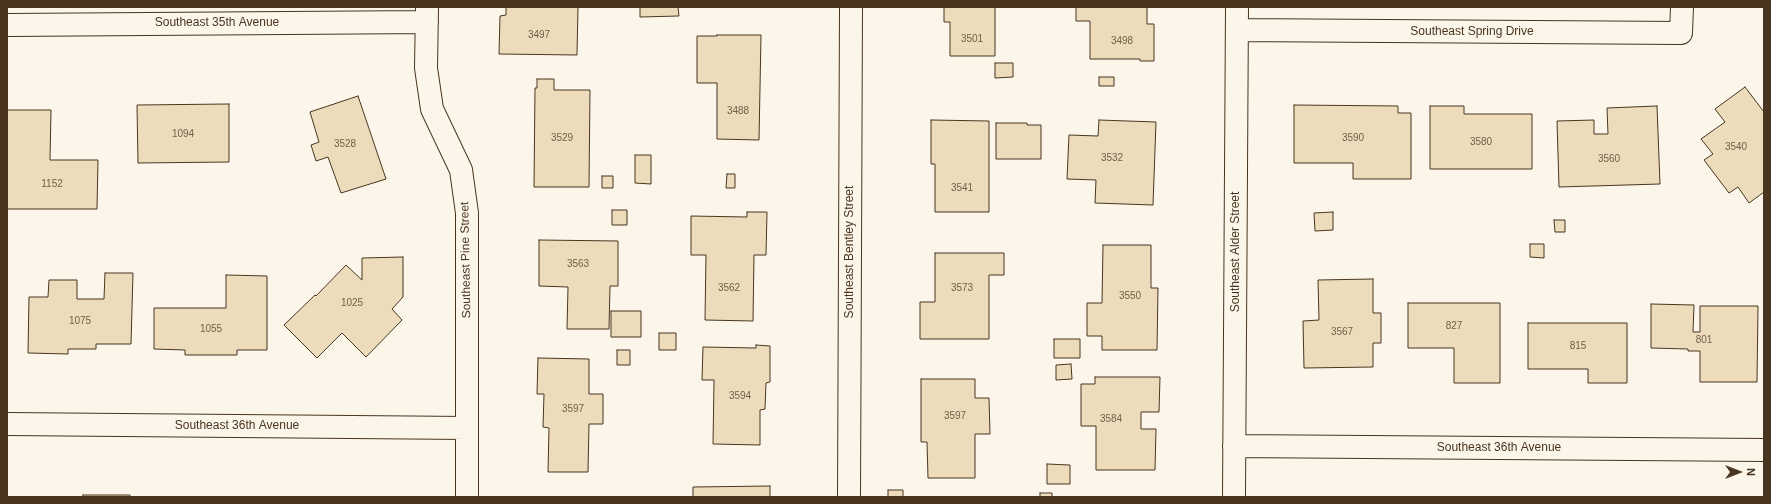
<!DOCTYPE html>
<html>
<head>
<meta charset="utf-8">
<style>
	body { margin:0 }
	#map { position:relative; width:1771px; height:504px; overflow:hidden; background:#fbf6e9; font-family:Helvetica,sans-serif }
	canvas { display:block }
	.frame { position:absolute; inset:0; border:8px solid #4a3520; pointer-events:none }
	.north { position:absolute; left:1719px; top:452px; width:40px; height:40px; -webkit-text-stroke:3px #fbf6e9; paint-order:stroke; rotate:90deg; font-size:11px; font-weight:700; line-height:16px; text-align:center; color:#4a3520 }
	.north::after { content:''; display:block; margin:auto; width:14px; height:18px; background:#4a3520; clip-path:polygon(50% 0,100% 100%,50% 72%,0 100%) }
</style>
</head>
<body>
<div id="map">
<canvas width="1771" height="504"></canvas>
<div class="frame"></div>
<div class="north">N</div>
</div>
<script>
const c = document.querySelector('canvas').getContext('2d');
c.lineJoin = 'round';
function paint(path, color) {
  c.fillStyle = color;
  c.fill(path, 'evenodd');
}
function shape(rows) {
  const path = new Path2D();
  for (const r of rows) {
    path.moveTo(r[0], r[1]);
    for (let i = 2; i < r.length; i += 2) path.lineTo(r[i], r[i + 1]);
  }
  return path;
}
function stroke(path, color, width, dash) {
  c.strokeStyle = color;
  c.lineWidth = width;
  c.lineCap = dash ? 'butt' : 'round';
  c.setLineDash(dash || []);
  c.stroke(path);
}
function drawText(font, color, halo, rows, align = 'center') {
  c.font = font + ' Helvetica,sans-serif';
  c.lineWidth = 3;
  c.setLineDash([]);
  c.textBaseline = 'middle';
  c.strokeStyle = halo;
  c.fillStyle = color;
  for (const [text, x, y, turn = 0] of rows) {
    c.save();
    c.translate(x, y);
    c.rotate((+turn || 0) * Math.PI / 180);
    c.textAlign = isNaN(turn) ? turn : align;
    if (halo) c.strokeText(text, 0, 0);
    c.fillText(text, 0, 0);
    c.restore();
  }
}
const building = shape([
	[506,7,578,7,577,55,499,54,500,16,506,15,506,7],
	[640,7,678,7,679,16,640,17,640,7],
	[944,7,995,7,995,56,950,56,950,22,944,22,944,7],
	[1076,7,1147,7,1147,24,1154,24,1154,61,1140,61,1140,59,1090,59,1090,21,1076,21,1076,7],
	[717,35,761,35,759,140,717,139,717,83,697,83,697,36,717,36,717,35],
	[995,63,1013,63,1013,77,995,78,995,63],
	[1099,77,1114,77,1114,86,1099,86,1099,77],
	[537,79,554,79,554,90,590,90,589,187,534,187,535,88,537,88,537,79],
	[1745,87,1764,112,1764,192,1749,203,1738,187,1729,193,1704,160,1713,154,1701,139,1725,122,1715,109,1745,87],
	[358,96,386,179,341,193,328,157,316,161,311,145,319,142,310,112,358,96],
	[229,104,229,162,138,163,137,105,229,104],
	[1294,105,1398,106,1398,113,1411,113,1411,179,1353,179,1353,163,1294,163,1294,105],
	[1430,106,1464,106,1464,114,1532,114,1532,169,1430,169,1430,106],
	[1657,106,1660,184,1559,187,1557,121,1594,120,1594,134,1608,134,1607,108,1657,106],
	[7,110,51,110,50,160,98,160,97,209,7,209,7,110],
	[931,120,989,121,989,212,935,212,935,164,931,164,931,120],
	[1099,120,1156,122,1153,205,1095,203,1096,180,1067,179,1069,135,1098,136,1099,120],
	[996,123,1027,123,1027,125,1041,125,1041,159,996,159,996,123],
	[635,155,651,155,651,184,635,183,635,155],
	[727,174,735,174,735,188,726,188,727,174],
	[602,176,613,176,613,188,602,188,602,176],
	[612,210,627,210,627,225,612,225,612,210],
	[747,212,767,212,766,255,754,255,753,321,705,320,706,255,691,255,691,216,747,217,747,212],
	[1333,212,1333,230,1315,231,1314,213,1333,212],
	[1554,220,1565,220,1565,232,1555,232,1554,220],
	[539,240,618,241,618,286,610,286,609,329,567,329,568,287,539,286,539,240],
	[1530,244,1544,244,1544,258,1530,257,1530,244],
	[1103,245,1151,245,1151,288,1158,288,1157,350,1102,350,1102,336,1087,336,1087,303,1102,303,1103,245],
	[935,253,1004,253,1004,275,989,275,989,339,920,339,920,302,935,302,935,253],
	[403,257,403,297,392,309,402,320,366,357,342,333,317,358,284,325,315,295,316,296,346,265,362,280,362,258,403,257],
	[105,273,133,273,131,344,96,344,96,349,68,349,68,354,28,353,29,297,48,297,49,280,77,280,77,299,104,299,105,273],
	[226,275,267,276,267,350,237,350,237,355,185,355,185,350,154,349,154,308,226,308,226,275],
	[1373,279,1373,313,1381,313,1381,343,1373,343,1373,367,1304,368,1303,321,1319,320,1318,280,1373,279],
	[1408,303,1500,303,1500,383,1454,383,1454,348,1408,348,1408,303],
	[1651,304,1694,305,1693,332,1700,332,1700,306,1758,306,1757,382,1700,382,1700,351,1688,351,1688,349,1651,348,1651,304],
	[611,311,641,311,641,337,611,337,611,311],
	[1528,323,1627,323,1627,383,1588,383,1588,369,1528,369,1528,323],
	[659,333,676,333,676,350,659,350,659,333],
	[1054,339,1080,339,1080,358,1054,358,1054,339],
	[756,345,770,346,770,382,766,383,765,409,760,410,760,445,713,444,714,380,702,380,703,347,756,348,756,345],
	[617,350,630,350,630,365,617,365,617,350],
	[538,358,589,359,589,394,603,394,603,424,589,424,588,472,548,472,549,428,543,427,544,394,537,394,538,358],
	[1071,364,1072,379,1056,380,1056,365,1071,364],
	[1095,377,1160,377,1159,412,1141,412,1141,429,1156,429,1155,470,1096,470,1096,426,1081,426,1081,384,1095,384,1095,377],
	[921,379,975,379,975,398,989,398,990,434,975,434,975,478,928,478,927,442,921,442,921,379],
	[1047,464,1070,465,1070,484,1047,484,1047,464],
	[770,486,770,497,693,497,693,487,770,486],
	[888,490,903,490,903,497,888,497,888,490],
	[1040,493,1052,493,1052,497,1040,497,1040,493],
	[83,495,130,495,130,497,83,497,83,495]
]);
paint(building, '#ecdcbc');
stroke(building, '#4a3520', 1);
const minor = shape([
	[427,7,426,68,432,109,461,170,467,213,467,497],
	[7,25,427,22],
	[1237,30,1681,33,1682,7],
	[7,424,467,428],
	[1234,446,1764,450],
	[849,497,851,7],
	[1234,497,1237,7]
]);
stroke(minor, '#4a3520', 24);
stroke(minor, '#fbf6e9', 22);
drawText('10px', '#725f47', null, [
	["3497",539,35],
	["3501",972,39],
	["3498",1122,41],
	["3488",738,111],
	["1094",183,134],
	["3529",562,138],
	["3590",1353,138],
	["3580",1481,142],
	["3528",345,144],
	["3540",1736,147],
	["3532",1112,158],
	["3560",1609,159],
	["1152",52,184],
	["3541",962,188],
	["3563",578,264],
	["3562",729,288],
	["3573",962,288],
	["3550",1130,296],
	["1025",352,303],
	["1075",80,321],
	["827",1454,326],
	["1055",211,329],
	["3567",1342,332],
	["801",1704,340],
	["815",1578,346],
	["3594",740,396],
	["3597",573,409],
	["3597",955,416],
	["3584",1111,419]
]);
drawText('12px', '#4a3520', '#fbf6e9', [
	["Southeast 35th Avenue",217,23],
	["Southeast Spring Drive",1472,32],
	["Southeast Bentley Street",850,252,-90],
	["Southeast Alder Street",1236,252,-90],
	["Southeast Pine Street",466,260,-91],
	["Southeast 36th Avenue",237,426],
	["Southeast 36th Avenue",1499,448]
]);
</script>
</body>
</html>
